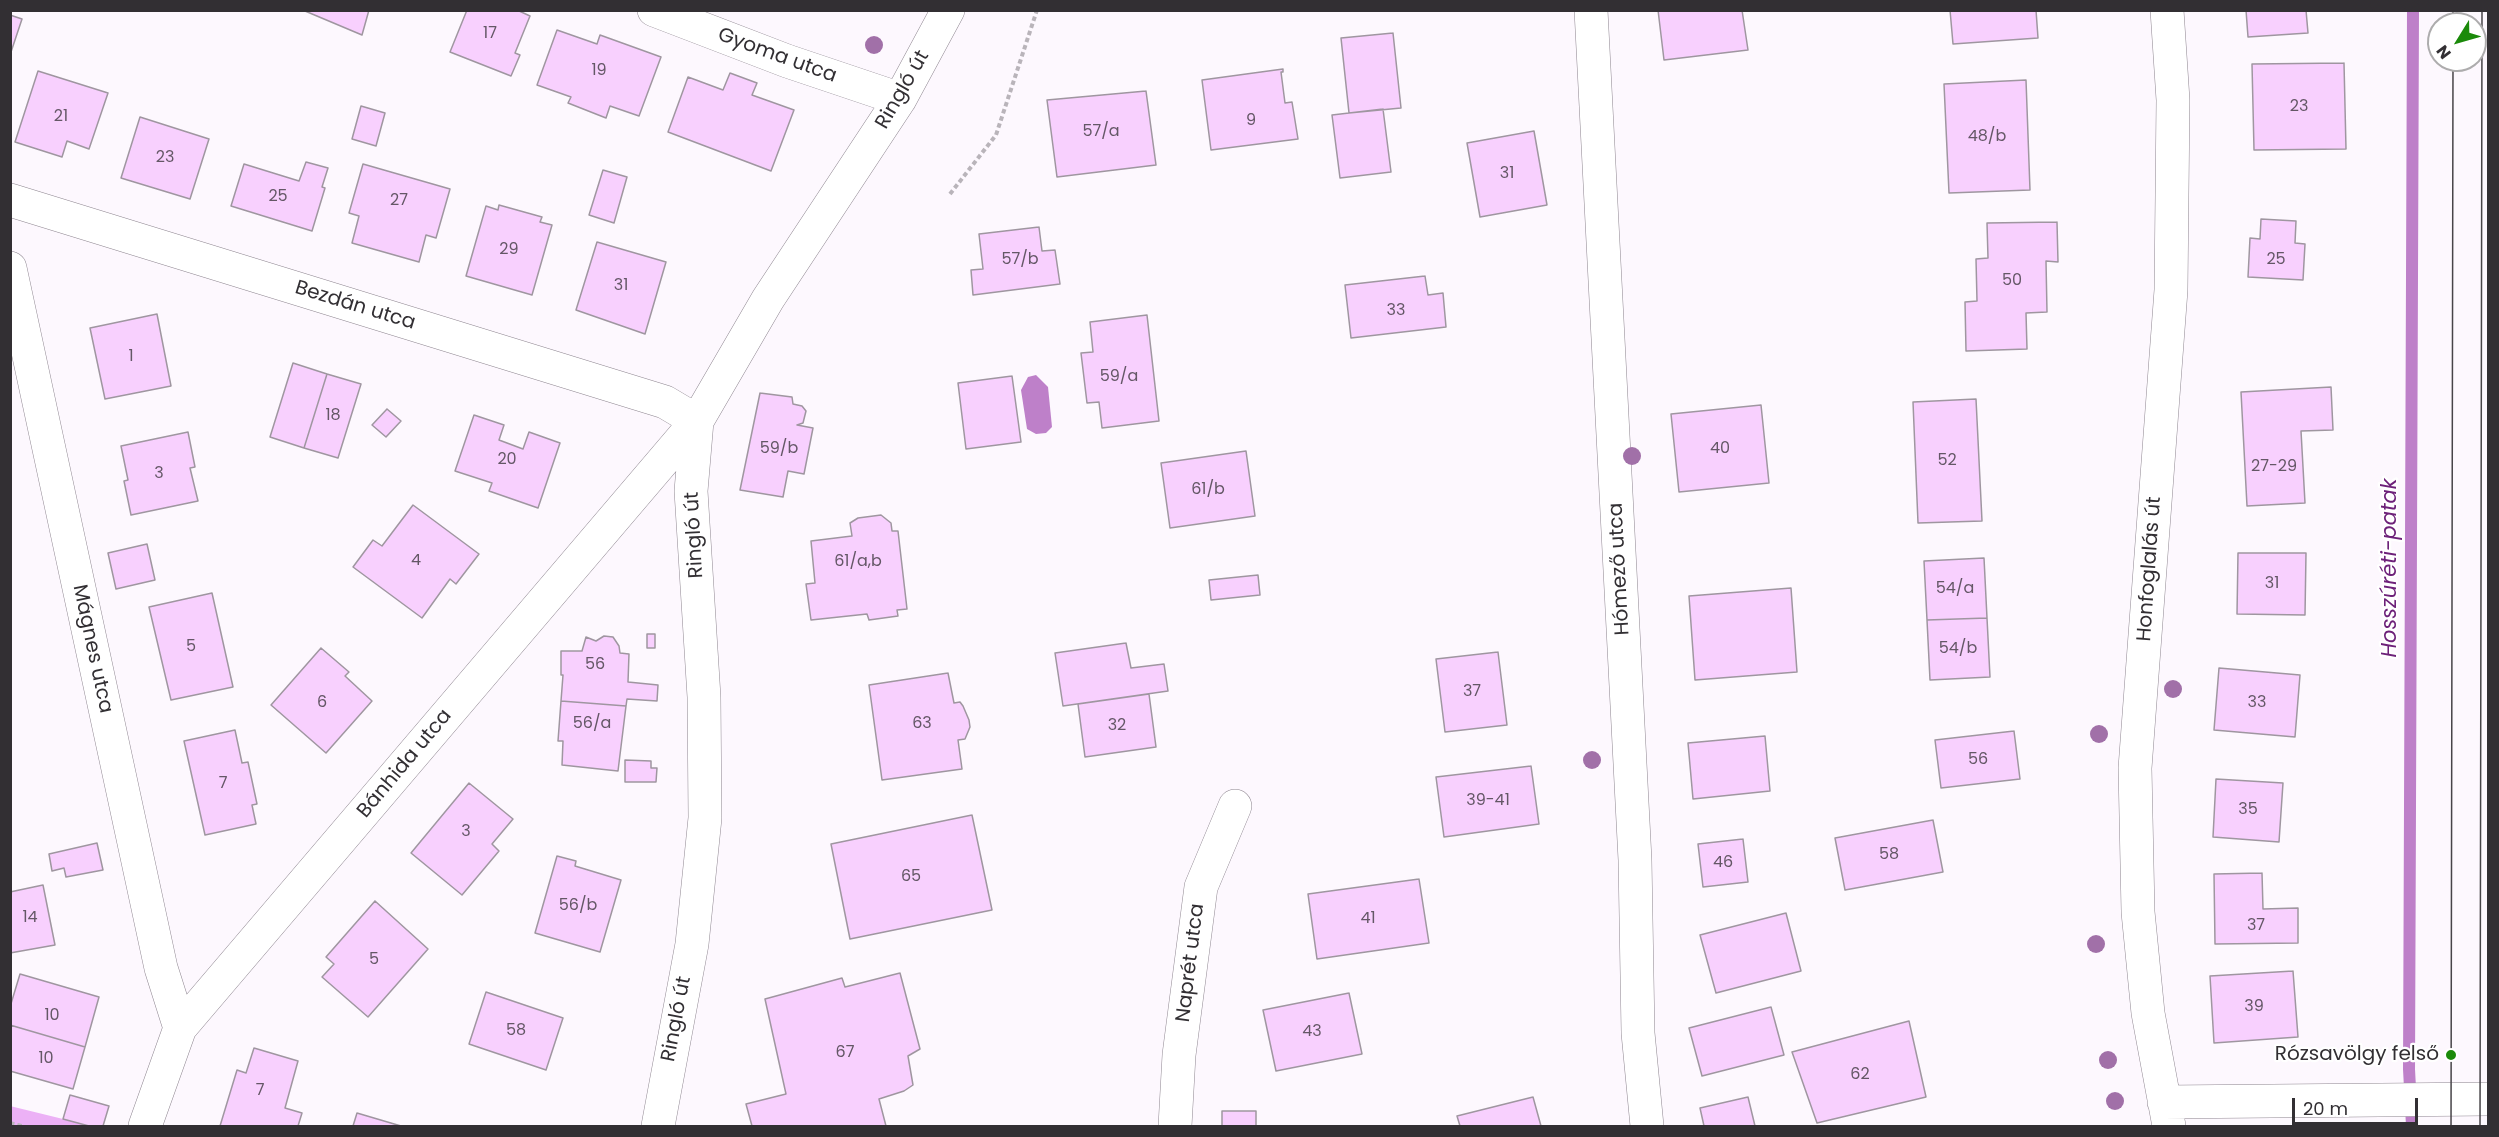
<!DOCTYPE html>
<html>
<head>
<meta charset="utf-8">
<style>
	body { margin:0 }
	#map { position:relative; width:2499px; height:1137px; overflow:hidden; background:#fdf8fe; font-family:Poppins,sans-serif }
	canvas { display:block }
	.frame { position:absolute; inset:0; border:12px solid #322f33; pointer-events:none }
	.north { position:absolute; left:2427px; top:12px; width:60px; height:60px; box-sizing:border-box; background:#fff; border:2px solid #adacad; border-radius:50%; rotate:233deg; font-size:16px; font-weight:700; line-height:24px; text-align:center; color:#322f33 }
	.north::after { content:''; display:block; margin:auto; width:21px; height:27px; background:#1b8a0a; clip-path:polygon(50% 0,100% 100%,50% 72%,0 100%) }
	.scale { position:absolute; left:2292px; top:1098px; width:126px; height:27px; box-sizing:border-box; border:3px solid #322f33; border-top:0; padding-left:8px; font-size:18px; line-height:21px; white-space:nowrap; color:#322f33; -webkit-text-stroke:4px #fff; paint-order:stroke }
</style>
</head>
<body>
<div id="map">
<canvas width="2499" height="1137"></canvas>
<div class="frame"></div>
<div class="north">N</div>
<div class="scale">20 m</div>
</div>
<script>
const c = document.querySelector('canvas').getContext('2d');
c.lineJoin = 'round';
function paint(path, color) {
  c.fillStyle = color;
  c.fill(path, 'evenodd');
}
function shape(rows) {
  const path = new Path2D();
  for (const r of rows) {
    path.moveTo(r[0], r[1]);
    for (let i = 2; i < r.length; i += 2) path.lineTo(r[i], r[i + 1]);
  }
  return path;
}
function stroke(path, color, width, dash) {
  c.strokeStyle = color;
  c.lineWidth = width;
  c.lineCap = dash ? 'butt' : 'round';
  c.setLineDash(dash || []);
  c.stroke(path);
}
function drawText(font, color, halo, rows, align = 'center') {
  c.font = font + ' Poppins,sans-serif';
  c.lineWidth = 4.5;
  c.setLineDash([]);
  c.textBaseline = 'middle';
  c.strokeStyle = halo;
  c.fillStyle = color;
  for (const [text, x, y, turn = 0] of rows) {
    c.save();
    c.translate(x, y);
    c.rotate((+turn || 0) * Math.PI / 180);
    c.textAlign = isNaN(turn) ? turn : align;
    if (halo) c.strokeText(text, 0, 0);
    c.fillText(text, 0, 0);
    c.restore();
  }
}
paint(shape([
	[10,1106,63,1119,89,1126,11,1126]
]), '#ecb1f6');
paint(shape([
	[1036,375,1048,387,1052,427,1046,433,1036,434,1027,429,1021,390,1028,377]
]), '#be80c9');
stroke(shape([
	[2412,1126,2409,1069,2413,10]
]), '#be80c9', 12);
const building = shape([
	[369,10,362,35,305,11,305,10,369,10],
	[467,10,517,10,530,16,515,53,520,55,511,76,450,52,467,10],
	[1658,10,1742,10,1748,50,1664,60,1658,10],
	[1950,10,2036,10,2038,38,1953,44,1950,10],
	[2246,10,2306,10,2308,33,2248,37,2246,10],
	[10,15,22,19,10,55,10,15],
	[557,30,597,44,600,35,661,57,639,116,610,106,606,118,568,103,571,97,537,85,557,30],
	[1393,33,1401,108,1349,113,1341,38,1393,33],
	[2344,63,2346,149,2254,150,2252,64,2344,63],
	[1283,69,1283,72,1281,72,1285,103,1292,102,1298,139,1211,150,1202,80,1283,69],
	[38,71,108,93,89,149,67,141,62,157,15,142,38,71],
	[730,73,757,83,752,95,794,110,771,171,668,132,688,77,723,90,730,73],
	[2026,80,2030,190,1949,193,1944,84,2026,80],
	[1146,91,1156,165,1057,177,1047,100,1146,91],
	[361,106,385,113,376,146,352,139,361,106],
	[1383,109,1391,172,1340,178,1332,115,1383,109],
	[140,117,209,139,190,199,121,178,140,117],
	[1534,131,1547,205,1480,217,1467,143,1534,131],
	[306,162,328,168,322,187,325,188,312,231,231,206,244,164,299,181,306,162],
	[363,164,450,189,436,238,426,235,419,262,352,243,359,216,349,213,363,164],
	[603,170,627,177,614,223,589,215,603,170],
	[499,205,542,217,540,222,552,225,532,295,466,276,486,206,498,210,499,205],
	[2261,219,2296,221,2295,243,2305,244,2303,280,2248,277,2250,238,2260,239,2261,219],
	[2057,222,2058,262,2046,261,2047,312,2026,313,2027,349,1966,351,1965,302,1977,301,1976,259,1988,258,1987,223,2057,222],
	[1039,227,1042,251,1055,250,1060,284,973,295,971,270,983,269,979,234,1039,227],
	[597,242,666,262,645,334,576,310,597,242],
	[1425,276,1428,295,1443,293,1446,327,1351,338,1345,285,1425,276],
	[157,314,171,386,105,399,90,328,157,314],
	[1147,315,1159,421,1102,428,1099,402,1087,403,1081,353,1093,352,1090,322,1147,315],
	[293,363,327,374,304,448,270,437,293,363],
	[327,374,361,384,338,458,304,448,327,374],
	[1012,376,1021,442,966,449,958,383,1012,376],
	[2331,387,2333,430,2301,431,2305,503,2247,506,2241,392,2331,387],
	[760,393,792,397,793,404,802,406,806,411,803,423,797,425,813,428,804,474,788,471,783,497,740,490,760,393],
	[1976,399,1982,521,1918,523,1913,402,1976,399],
	[1761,405,1769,483,1679,492,1671,414,1761,405],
	[387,409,401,421,386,437,372,425,387,409],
	[474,415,504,425,499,440,523,449,529,432,560,443,538,508,489,491,492,483,455,471,474,415],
	[188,432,195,467,190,468,198,501,131,515,124,481,128,480,121,446,188,432],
	[1246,451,1255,516,1170,528,1161,463,1246,451],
	[413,505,479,554,456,584,450,579,422,618,353,567,373,540,382,546,413,505],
	[881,515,891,523,892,531,898,531,907,609,897,610,898,616,869,620,867,614,811,620,806,584,815,583,811,541,852,536,850,523,858,518,881,515],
	[147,544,155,580,116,589,108,553,147,544],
	[2238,553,2306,553,2305,615,2237,614,2238,553],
	[1984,558,1987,618,1927,620,1924,561,1984,558],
	[1258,575,1260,595,1211,600,1209,580,1258,575],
	[1791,588,1797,672,1695,680,1689,596,1791,588],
	[212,593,233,687,171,700,149,607,212,593],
	[1987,618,1990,677,1930,680,1927,620,1987,618],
	[647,634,655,634,655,648,647,648,647,634],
	[604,636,613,637,619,646,620,653,629,654,628,682,658,685,657,701,627,699,626,706,561,701,563,675,561,675,561,651,582,651,586,637,596,641,604,636],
	[1126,643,1131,668,1164,664,1168,691,1063,706,1055,653,1126,643],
	[321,648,349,672,345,676,372,701,326,753,271,705,321,648],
	[1498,652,1507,725,1445,732,1436,659,1498,652],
	[2219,668,2300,675,2295,737,2214,730,2219,668],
	[948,673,954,703,960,702,963,706,969,720,970,727,965,739,958,740,962,769,882,780,869,685,948,673],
	[1149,694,1156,747,1085,757,1078,704,1149,694],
	[561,701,626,706,618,771,562,765,563,741,558,741,561,701],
	[235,730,242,763,248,762,257,804,252,805,256,824,205,835,184,741,235,730],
	[2014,731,2020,779,1941,788,1935,740,2014,731],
	[1765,736,1770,791,1693,799,1688,743,1765,736],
	[625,760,651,761,651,768,657,768,656,782,625,782,625,760],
	[1531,766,1539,824,1444,837,1436,777,1531,766],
	[2216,779,2283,783,2279,842,2213,837,2216,779],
	[469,783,513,819,492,844,499,851,462,895,411,853,469,783],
	[972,815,992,910,850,939,831,844,972,815],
	[1933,820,1943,872,1845,890,1835,838,1933,820],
	[1743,839,1748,882,1703,887,1698,844,1743,839],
	[97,843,103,870,66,877,64,868,52,871,49,854,97,843],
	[557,856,576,861,575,866,621,880,600,952,535,933,557,856],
	[2262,873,2263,909,2298,908,2298,943,2215,944,2214,874,2262,873],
	[1419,879,1429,943,1317,959,1308,894,1419,879],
	[43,885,55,945,10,953,10,892,43,885],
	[375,901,428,949,368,1017,322,977,334,964,326,957,375,901],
	[1786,913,1801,971,1716,993,1700,935,1786,913],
	[2293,971,2298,1037,2214,1043,2210,976,2293,971],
	[900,973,920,1049,908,1056,913,1085,904,1091,879,1099,886,1126,752,1126,746,1104,786,1094,765,999,842,978,845,987,900,973],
	[20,974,99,997,85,1047,10,1025,10,1007,20,974],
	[486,992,563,1018,546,1070,469,1044,486,992],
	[1349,993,1362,1054,1276,1071,1263,1010,1349,993],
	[1771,1007,1784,1055,1702,1076,1689,1028,1771,1007],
	[1909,1021,1926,1097,1817,1123,1792,1052,1909,1021],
	[10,1025,85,1047,73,1089,10,1071,10,1025],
	[254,1048,298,1061,285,1108,302,1113,298,1126,220,1126,237,1070,246,1073,254,1048],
	[70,1095,109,1106,103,1126,89,1126,63,1119,70,1095],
	[1533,1097,1541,1126,1460,1126,1457,1116,1533,1097],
	[1748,1097,1755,1126,1704,1126,1700,1108,1748,1097],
	[1222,1111,1256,1111,1256,1126,1222,1126,1222,1111],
	[357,1113,401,1126,353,1126,357,1113]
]);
paint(building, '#f8d0fe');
stroke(building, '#9f96a0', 1.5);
const minor = shape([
	[654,10,787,61,900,99],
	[1591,10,1635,860,1638,1033,1647,1126],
	[2167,10,2173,100,2171,290,2135,768,2138,912,2148,1013,2169,1126],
	[10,200,665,402,697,421,180,1028,145,1126],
	[10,268,161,968,180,1028],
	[2164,1102,2488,1099],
	[658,1126,692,944,705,818,704,697,691,491,697,421,768,299,900,99,948,10],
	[1175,1126,1179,1055,1201,887,1235,806]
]);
stroke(minor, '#8f8791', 34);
stroke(shape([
	[950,194,996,135,1037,10],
	[10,1123,22,1126]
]), '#b9b4ba', 4, [4.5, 3]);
stroke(minor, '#fff', 33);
stroke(shape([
	[2453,24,2453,10],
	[2451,1126,2453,60],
	[2480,1126,2482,10]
]), '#474448', 1.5);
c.fillStyle = '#a170a8';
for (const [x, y] of [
	[874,45],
	[1632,456],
	[2173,689],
	[2099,734],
	[1592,760],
	[2096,944],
	[2108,1060],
	[2115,1101]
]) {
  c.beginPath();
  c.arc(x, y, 9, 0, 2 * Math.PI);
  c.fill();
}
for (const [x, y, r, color] of [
	[2451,1055,6,"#1b8a0a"]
]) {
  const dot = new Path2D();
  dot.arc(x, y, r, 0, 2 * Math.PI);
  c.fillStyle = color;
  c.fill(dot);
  stroke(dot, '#fff', 2);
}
drawText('16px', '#645766', null, [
	["17",490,34],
	["19",599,71],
	["23",2299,107],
	["21",61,117],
	["9",1251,121],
	["57/a",1101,132],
	["48/b",1987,137],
	["23",165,158],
	["31",1507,174],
	["25",278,197],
	["27",399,201],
	["29",509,250],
	["57/b",1020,260],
	["25",2276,260],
	["50",2012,281],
	["31",621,286],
	["33",1396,311],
	["1",131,357],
	["59/a",1119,377],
	["18",333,416],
	["59/b",779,449],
	["40",1720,449],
	["20",507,460],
	["52",1947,461],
	["27-29",2274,467],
	["3",159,474],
	["61/b",1208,490],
	["4",416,561],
	["61/a,b",858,562],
	["31",2272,584],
	["54/a",1955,589],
	["5",191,647],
	["54/b",1958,649],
	["56",595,665],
	["37",1472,692],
	["6",322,703],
	["33",2257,703],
	["56/a",592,724],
	["63",922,724],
	["32",1117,726],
	["56",1978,760],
	["7",223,784],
	["39-41",1488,801],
	["35",2248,810],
	["3",466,832],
	["58",1889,855],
	["46",1723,863],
	["65",911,877],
	["56/b",578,906],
	["14",30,918],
	["41",1368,919],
	["37",2256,926],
	["5",374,960],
	["39",2254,1007],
	["10",52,1016],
	["58",516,1031],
	["43",1312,1032],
	["67",845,1053],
	["10",46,1059],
	["62",1860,1075],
	["7",260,1091]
]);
drawText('20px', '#322f33', '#fff', [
	["Gyoma utca",777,56,20],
	["Ringló út",903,90,-60],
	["Bezdán utca",355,306,17],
	["Ringló út",695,535,-93],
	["Hómező utca",1620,569,-93],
	["Honfoglalás út",2150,569,-86],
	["Mágnes utca",92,649,78],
	["Bánhida utca",405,764,-50],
	["Naprét utca",1191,963,-83],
	["Ringló út",677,1019,-79]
]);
drawText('20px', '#322f33', '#fff', [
	["Rózsavölgy felső",2439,1055]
], 'right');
drawText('italic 21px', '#6d2179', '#fff', [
	["Hosszúréti-patak",2391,568,-90]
]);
</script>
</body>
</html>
